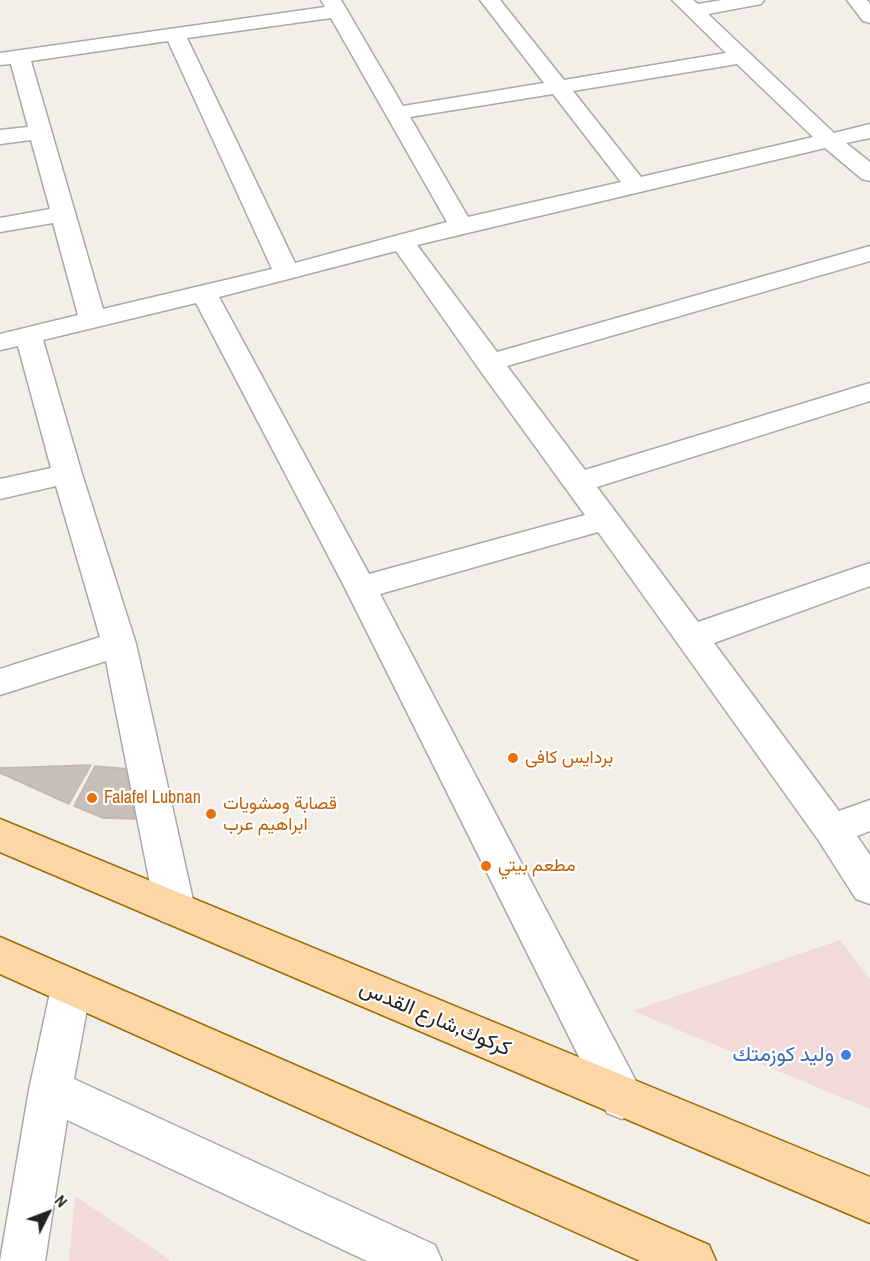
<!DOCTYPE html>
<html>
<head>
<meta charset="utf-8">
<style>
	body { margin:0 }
	#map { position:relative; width:870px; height:1261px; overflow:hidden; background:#f2efe9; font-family:"Archivo Narrow",sans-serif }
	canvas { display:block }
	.north { position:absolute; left:18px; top:1183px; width:60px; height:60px; -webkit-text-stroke:4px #fff; paint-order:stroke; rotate:48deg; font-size:16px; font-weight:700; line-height:24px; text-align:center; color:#222 }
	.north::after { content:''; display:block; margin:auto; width:21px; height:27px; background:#222; clip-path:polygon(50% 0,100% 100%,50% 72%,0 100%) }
</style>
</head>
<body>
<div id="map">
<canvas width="870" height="1261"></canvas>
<div class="north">N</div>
</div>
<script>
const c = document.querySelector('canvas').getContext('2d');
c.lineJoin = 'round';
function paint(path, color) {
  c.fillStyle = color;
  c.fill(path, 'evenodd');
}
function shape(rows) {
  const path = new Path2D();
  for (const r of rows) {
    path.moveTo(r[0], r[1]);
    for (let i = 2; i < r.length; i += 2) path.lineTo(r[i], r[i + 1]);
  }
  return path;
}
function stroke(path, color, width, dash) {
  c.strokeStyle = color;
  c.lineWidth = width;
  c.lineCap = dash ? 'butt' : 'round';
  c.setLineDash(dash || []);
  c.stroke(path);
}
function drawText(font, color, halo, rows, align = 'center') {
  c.font = font + ' "Archivo Narrow",Vazirmatn,sans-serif';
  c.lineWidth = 4.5;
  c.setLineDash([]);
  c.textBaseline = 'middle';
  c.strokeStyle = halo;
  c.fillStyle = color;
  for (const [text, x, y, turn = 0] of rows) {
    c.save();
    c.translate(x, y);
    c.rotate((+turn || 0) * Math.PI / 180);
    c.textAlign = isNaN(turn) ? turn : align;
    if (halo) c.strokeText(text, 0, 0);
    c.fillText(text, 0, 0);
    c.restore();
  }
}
paint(shape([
	[840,940,870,979,870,1109,633,1011],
	[75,1196,169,1259,169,1261,69,1261]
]), '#f2dad9');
const building = shape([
	[91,765,69,804,0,773,0,768,91,765],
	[95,766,129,769,135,819,103,818,74,806,95,766]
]);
paint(building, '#c7bfb8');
stroke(building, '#c4b6ab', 1.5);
const minor = shape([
	[321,0,341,0,403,106,544,83,480,0,500,0,564,80,726,53,672,0,693,0,698,4,722,0,764,0,761,4,708,14,834,133,870,124,870,138,846,143,870,162,870,181,862,179,825,148,417,245,497,352,870,246,870,261,507,366,585,470,870,383,870,401,597,487,698,622,870,563,870,586,714,643,839,811,870,800,870,831,857,836,870,855,870,904,856,899,819,841,598,532,380,594,637,1083,644,1098,637,1113,622,1119,607,1113,345,588,196,303,43,340,82,474,136,644,195,909,189,921,175,926,161,921,155,909,106,661,0,695,0,669,100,637,56,486,0,499,0,479,51,468,18,346,0,350,0,334,78,315,53,223,0,232,0,218,50,209,31,140,0,144,0,130,28,127,11,64,0,65,0,53,325,7,321,0],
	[331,18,447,222,295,263,187,38,331,18],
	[168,41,272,269,103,309,31,61,168,41],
	[737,64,813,137,641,177,573,91,737,64],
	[553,94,621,182,468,217,410,117,553,94],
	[396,251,479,369,585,515,369,574,219,297,396,251],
	[847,0,867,0,870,4,870,23,863,21,847,0],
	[71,969,85,975,91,988,74,1079,435,1245,442,1261,367,1261,67,1120,45,1261,0,1261,29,1090,51,988,57,975,71,969]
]);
const major = shape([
	[0,819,870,1177,870,1223,0,852,0,819],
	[0,937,709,1245,716,1261,640,1261,0,974,0,937]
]);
stroke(minor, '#a9a9a9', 3);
stroke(major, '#a06b00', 3);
paint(minor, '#fff');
paint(major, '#fcd6a4');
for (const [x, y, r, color] of [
	[513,758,6,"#e8710a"],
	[92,798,6,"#e8710a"],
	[211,814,6,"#e8710a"],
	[486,866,6,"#e8710a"],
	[846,1055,6,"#3f7fe0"]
]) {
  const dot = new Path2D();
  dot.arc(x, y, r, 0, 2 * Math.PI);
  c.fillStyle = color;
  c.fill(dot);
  stroke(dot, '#fff', 2);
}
drawText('18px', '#c56008', '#fff', [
	["بردايس کافى",525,758],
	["Falafel Lubnan",104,798],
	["قصابة ومشويات",223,804],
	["ابراهيم عرب",223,825],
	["مطعم بيتي",498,866]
], 'left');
drawText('21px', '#222', '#fff', [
	["كركوك,شارع القدس",435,1019,23]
]);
drawText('21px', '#366cbe', '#fff', [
	["وليد كوزمتك",834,1055]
], 'right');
</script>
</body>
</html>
